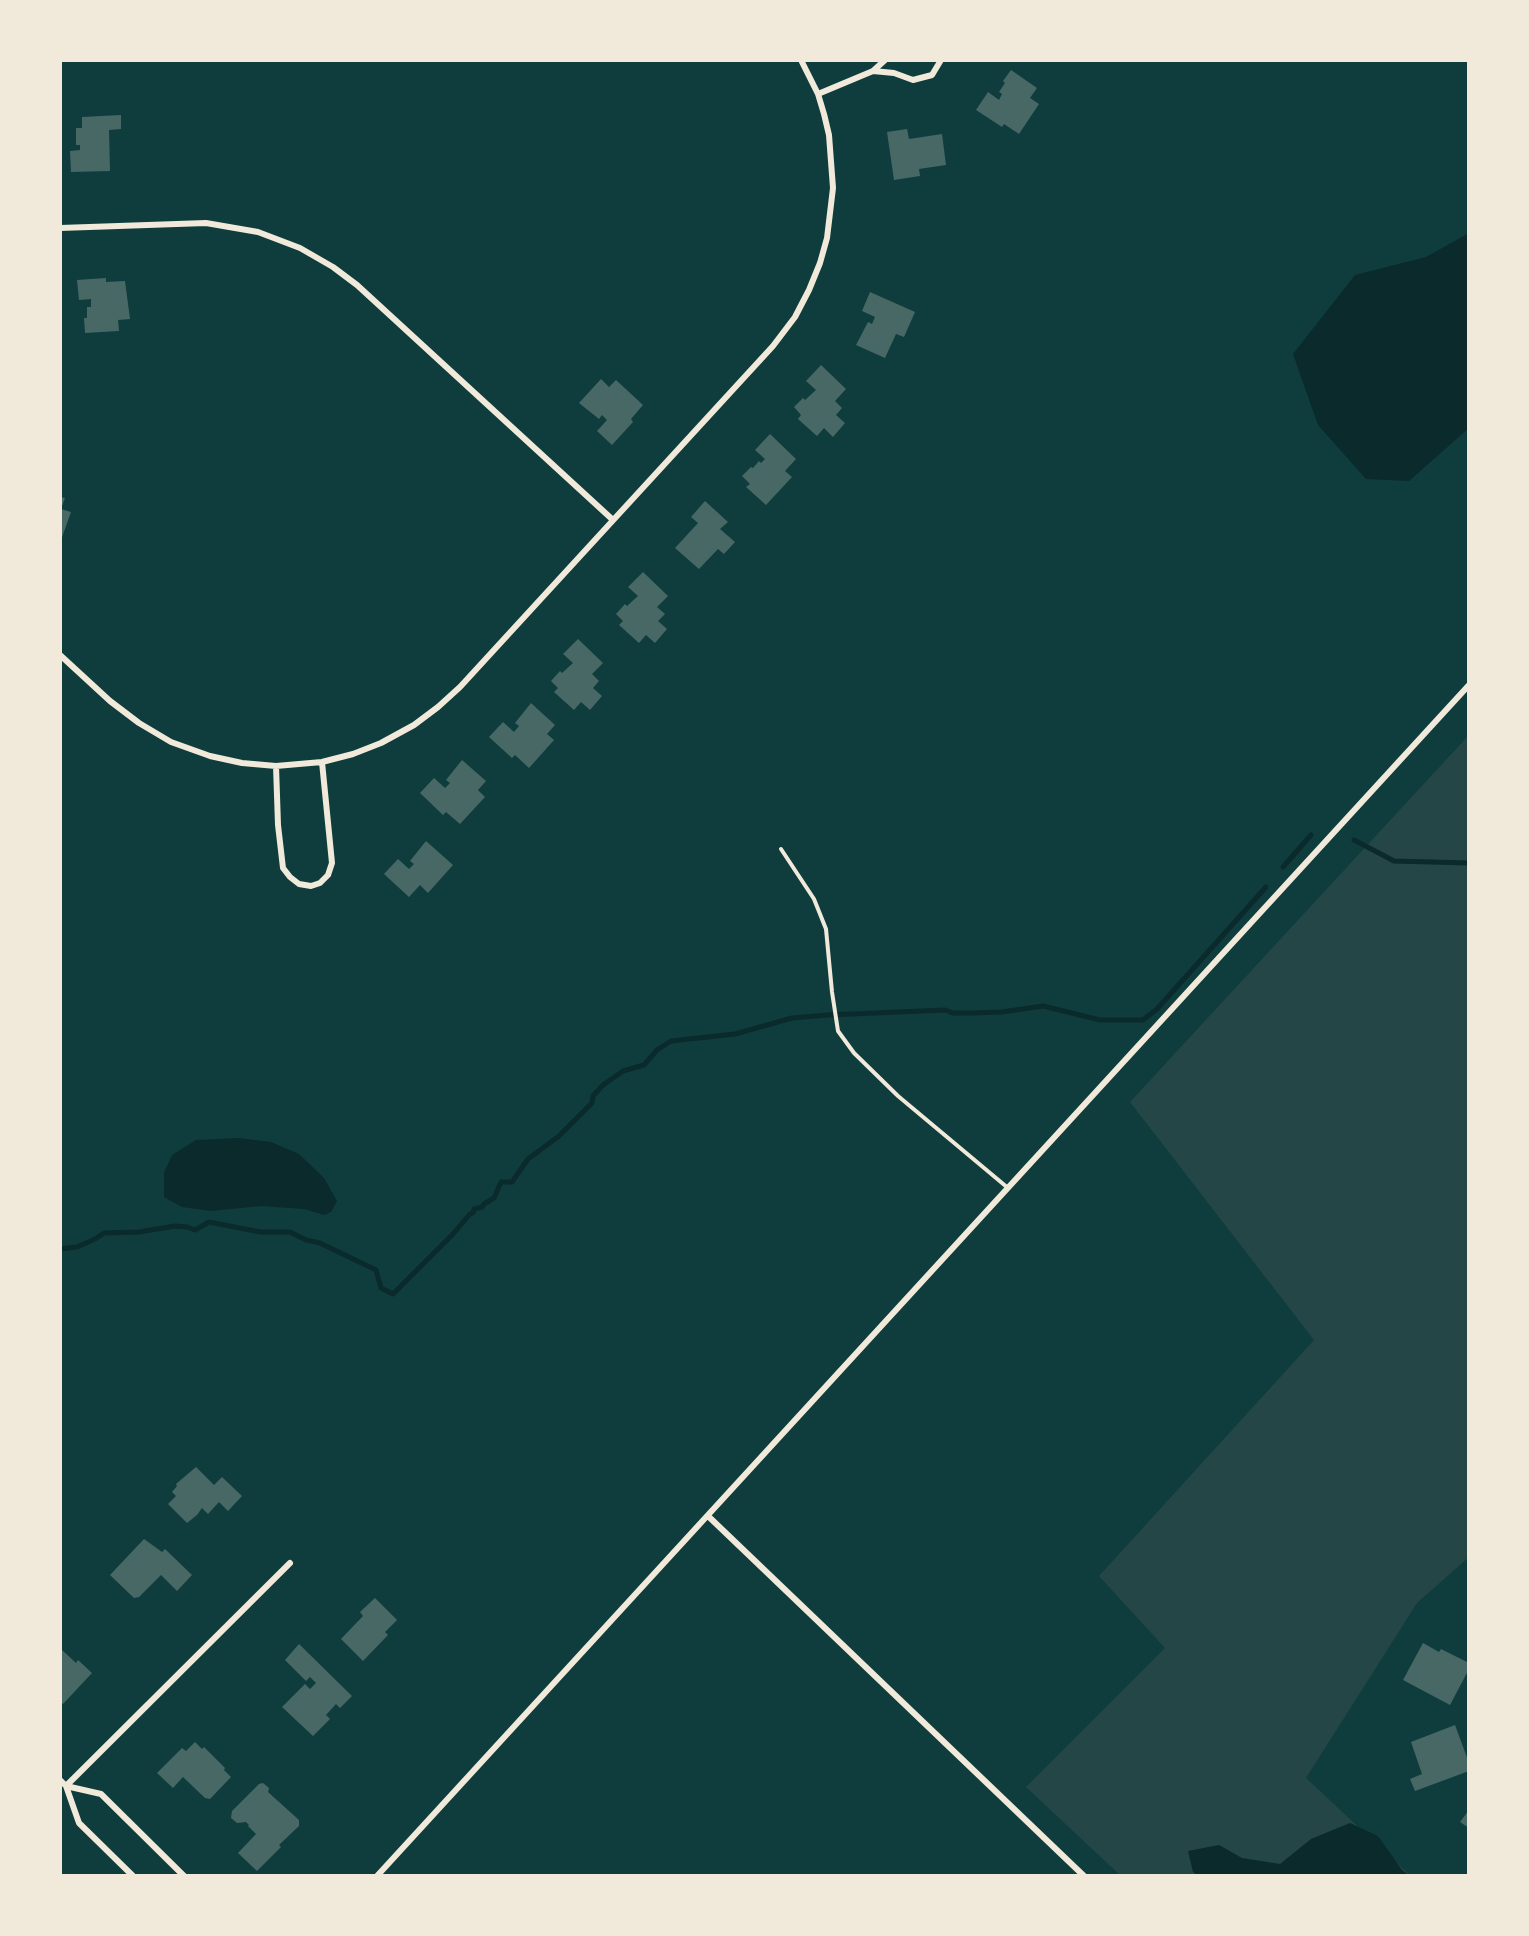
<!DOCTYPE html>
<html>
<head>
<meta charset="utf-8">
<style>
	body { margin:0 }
	#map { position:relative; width:1529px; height:1936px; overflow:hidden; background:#0f3d3e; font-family:Poppins,sans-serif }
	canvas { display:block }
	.frame { position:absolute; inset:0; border:62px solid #f1e9da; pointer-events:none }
</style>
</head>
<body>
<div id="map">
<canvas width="1529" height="1936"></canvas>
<div class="frame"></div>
</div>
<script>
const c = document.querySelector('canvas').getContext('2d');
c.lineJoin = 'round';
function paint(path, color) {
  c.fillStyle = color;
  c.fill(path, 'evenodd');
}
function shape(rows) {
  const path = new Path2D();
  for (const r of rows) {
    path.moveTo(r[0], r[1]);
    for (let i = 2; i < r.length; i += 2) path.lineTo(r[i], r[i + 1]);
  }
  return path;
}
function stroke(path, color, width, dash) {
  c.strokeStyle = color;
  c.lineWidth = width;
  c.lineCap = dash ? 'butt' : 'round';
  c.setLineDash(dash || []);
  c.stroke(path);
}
paint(shape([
	[1469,735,1469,1557,1417,1603,1306,1778,1411,1876,1121,1876,1026,1787,1165,1648,1099,1576,1314,1340,1130,1102]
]), '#244646');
paint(shape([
	[1469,233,1469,428,1409,481,1366,479,1318,425,1293,354,1355,275,1426,257],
	[239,1138,271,1142,299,1154,324,1178,337,1201,331,1212,324,1215,304,1209,261,1206,211,1211,182,1207,164,1197,164,1173,172,1155,196,1140],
	[1350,1823,1378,1836,1402,1870,1410,1876,1198,1876,1193,1872,1188,1851,1219,1845,1242,1858,1280,1864,1311,1839]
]), '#0a2a2b');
stroke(shape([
	[1354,840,1394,861,1469,863],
	[1283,867,1311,835],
	[60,1249,77,1247,95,1239,104,1233,139,1232,175,1226,187,1227,195,1230,209,1222,260,1232,290,1232,306,1240,320,1243,376,1270,381,1288,393,1294,453,1234,470,1214,473,1213,474,1209,482,1207,484,1204,494,1198,501,1182,512,1182,528,1159,559,1136,592,1103,593,1096,603,1085,623,1071,644,1065,657,1050,671,1041,735,1034,792,1018,828,1015,945,1010,953,1013,971,1013,1002,1012,1043,1006,1100,1020,1143,1020,1157,1009,1266,887]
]), '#0a2a2b', 5);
paint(shape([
	[1011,70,1037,88,1030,98,1039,104,1019,134,1004,124,1002,127,976,110,988,92,999,100,1002,94,999,92,1005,83,1003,81],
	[121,115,121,129,109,130,110,171,71,172,70,151,80,150,80,145,76,145,76,128,82,128,82,117],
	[907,129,909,139,942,134,946,165,919,169,920,176,894,180,887,132],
	[106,278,106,282,125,281,130,319,118,320,119,331,85,333,84,318,87,318,87,307,91,307,91,299,79,300,77,280],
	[870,292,915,312,904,337,896,334,885,358,856,345,868,322,872,324,875,317,862,311],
	[821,365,846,389,835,401,842,408,836,415,845,423,833,437,824,428,817,436,798,419,801,415,794,407,803,398,805,400,816,390,806,381],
	[601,379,609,387,616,380,643,405,631,419,633,422,612,445,597,431,607,420,602,415,599,419,579,403],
	[770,434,796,459,785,471,792,477,766,505,746,487,750,484,742,476,751,467,753,468,759,461,761,463,765,459,755,450],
	[60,497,65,498,61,509,71,512,60,543],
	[705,501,728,522,720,529,735,542,724,554,718,549,699,569,675,548,698,523,691,517],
	[643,572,668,596,657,607,665,614,658,621,667,629,655,643,646,635,639,643,619,625,623,621,616,614,625,604,627,606,638,596,628,587],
	[578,639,603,663,592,674,599,681,593,688,602,696,590,710,581,702,574,710,554,692,558,688,551,681,560,671,562,673,573,663,563,654],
	[531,703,555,725,547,734,554,740,529,768,515,755,512,758,489,737,503,722,514,732,519,726,515,723],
	[462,760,486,781,478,790,485,797,460,824,446,812,443,815,420,793,434,778,445,788,450,783,446,780],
	[426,841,453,865,428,893,420,885,409,897,384,874,398,859,409,869,414,864,410,861],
	[196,1467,214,1485,222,1477,242,1496,228,1511,219,1502,208,1514,202,1508,197,1515,187,1523,168,1504,176,1496,172,1492,177,1486,176,1484],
	[144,1539,162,1552,165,1549,192,1575,177,1591,161,1575,139,1597,134,1598,110,1575],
	[375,1598,397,1620,385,1632,388,1635,363,1661,341,1639,363,1616,360,1612],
	[1423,1643,1439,1652,1441,1649,1469,1663,1469,1669,1450,1705,1403,1680],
	[299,1644,352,1696,340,1708,336,1704,326,1715,330,1719,313,1736,282,1707,305,1684,310,1689,316,1683,310,1677,306,1681,285,1660],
	[62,1650,76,1663,78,1660,92,1673,63,1704,60,1701,60,1652],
	[1455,1725,1469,1763,1469,1771,1415,1791,1410,1779,1422,1774,1411,1742],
	[195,1742,202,1749,204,1747,225,1768,224,1770,231,1777,210,1799,205,1798,183,1777,173,1788,157,1773,182,1748,186,1751],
	[263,1783,269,1788,268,1792,299,1820,299,1826,279,1845,281,1847,257,1871,238,1853,256,1834,248,1826,249,1825,246,1822,237,1823,231,1818,232,1811,259,1784],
	[1469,1810,1469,1828,1460,1822]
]), '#486865');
stroke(shape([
	[781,849,814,899,826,929,832,992,838,1031,854,1053,898,1096,1008,1188]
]), '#f1e9da', 4);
stroke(shape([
	[873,71,894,73,913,80,932,75,941,60],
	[818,94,873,71,885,60],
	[60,228,206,223,258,232,300,248,333,267,357,285,613,520],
	[60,655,110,701,139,723,171,742,210,756,242,763,276,766,322,762,353,754,381,743,414,725,438,707,460,687,773,346,795,317,809,290,820,263,827,238,833,188,829,135,824,114,818,94,801,60],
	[276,766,278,825,283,868,290,877,299,884,311,886,320,883,328,875,332,863,322,762],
	[708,1516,1084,1876],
	[60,1780,66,1786,79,1823,133,1876],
	[66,1786,290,1563],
	[66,1786,101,1794,184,1876],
	[377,1876,1469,685]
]), '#f1e9da', 6);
</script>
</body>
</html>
